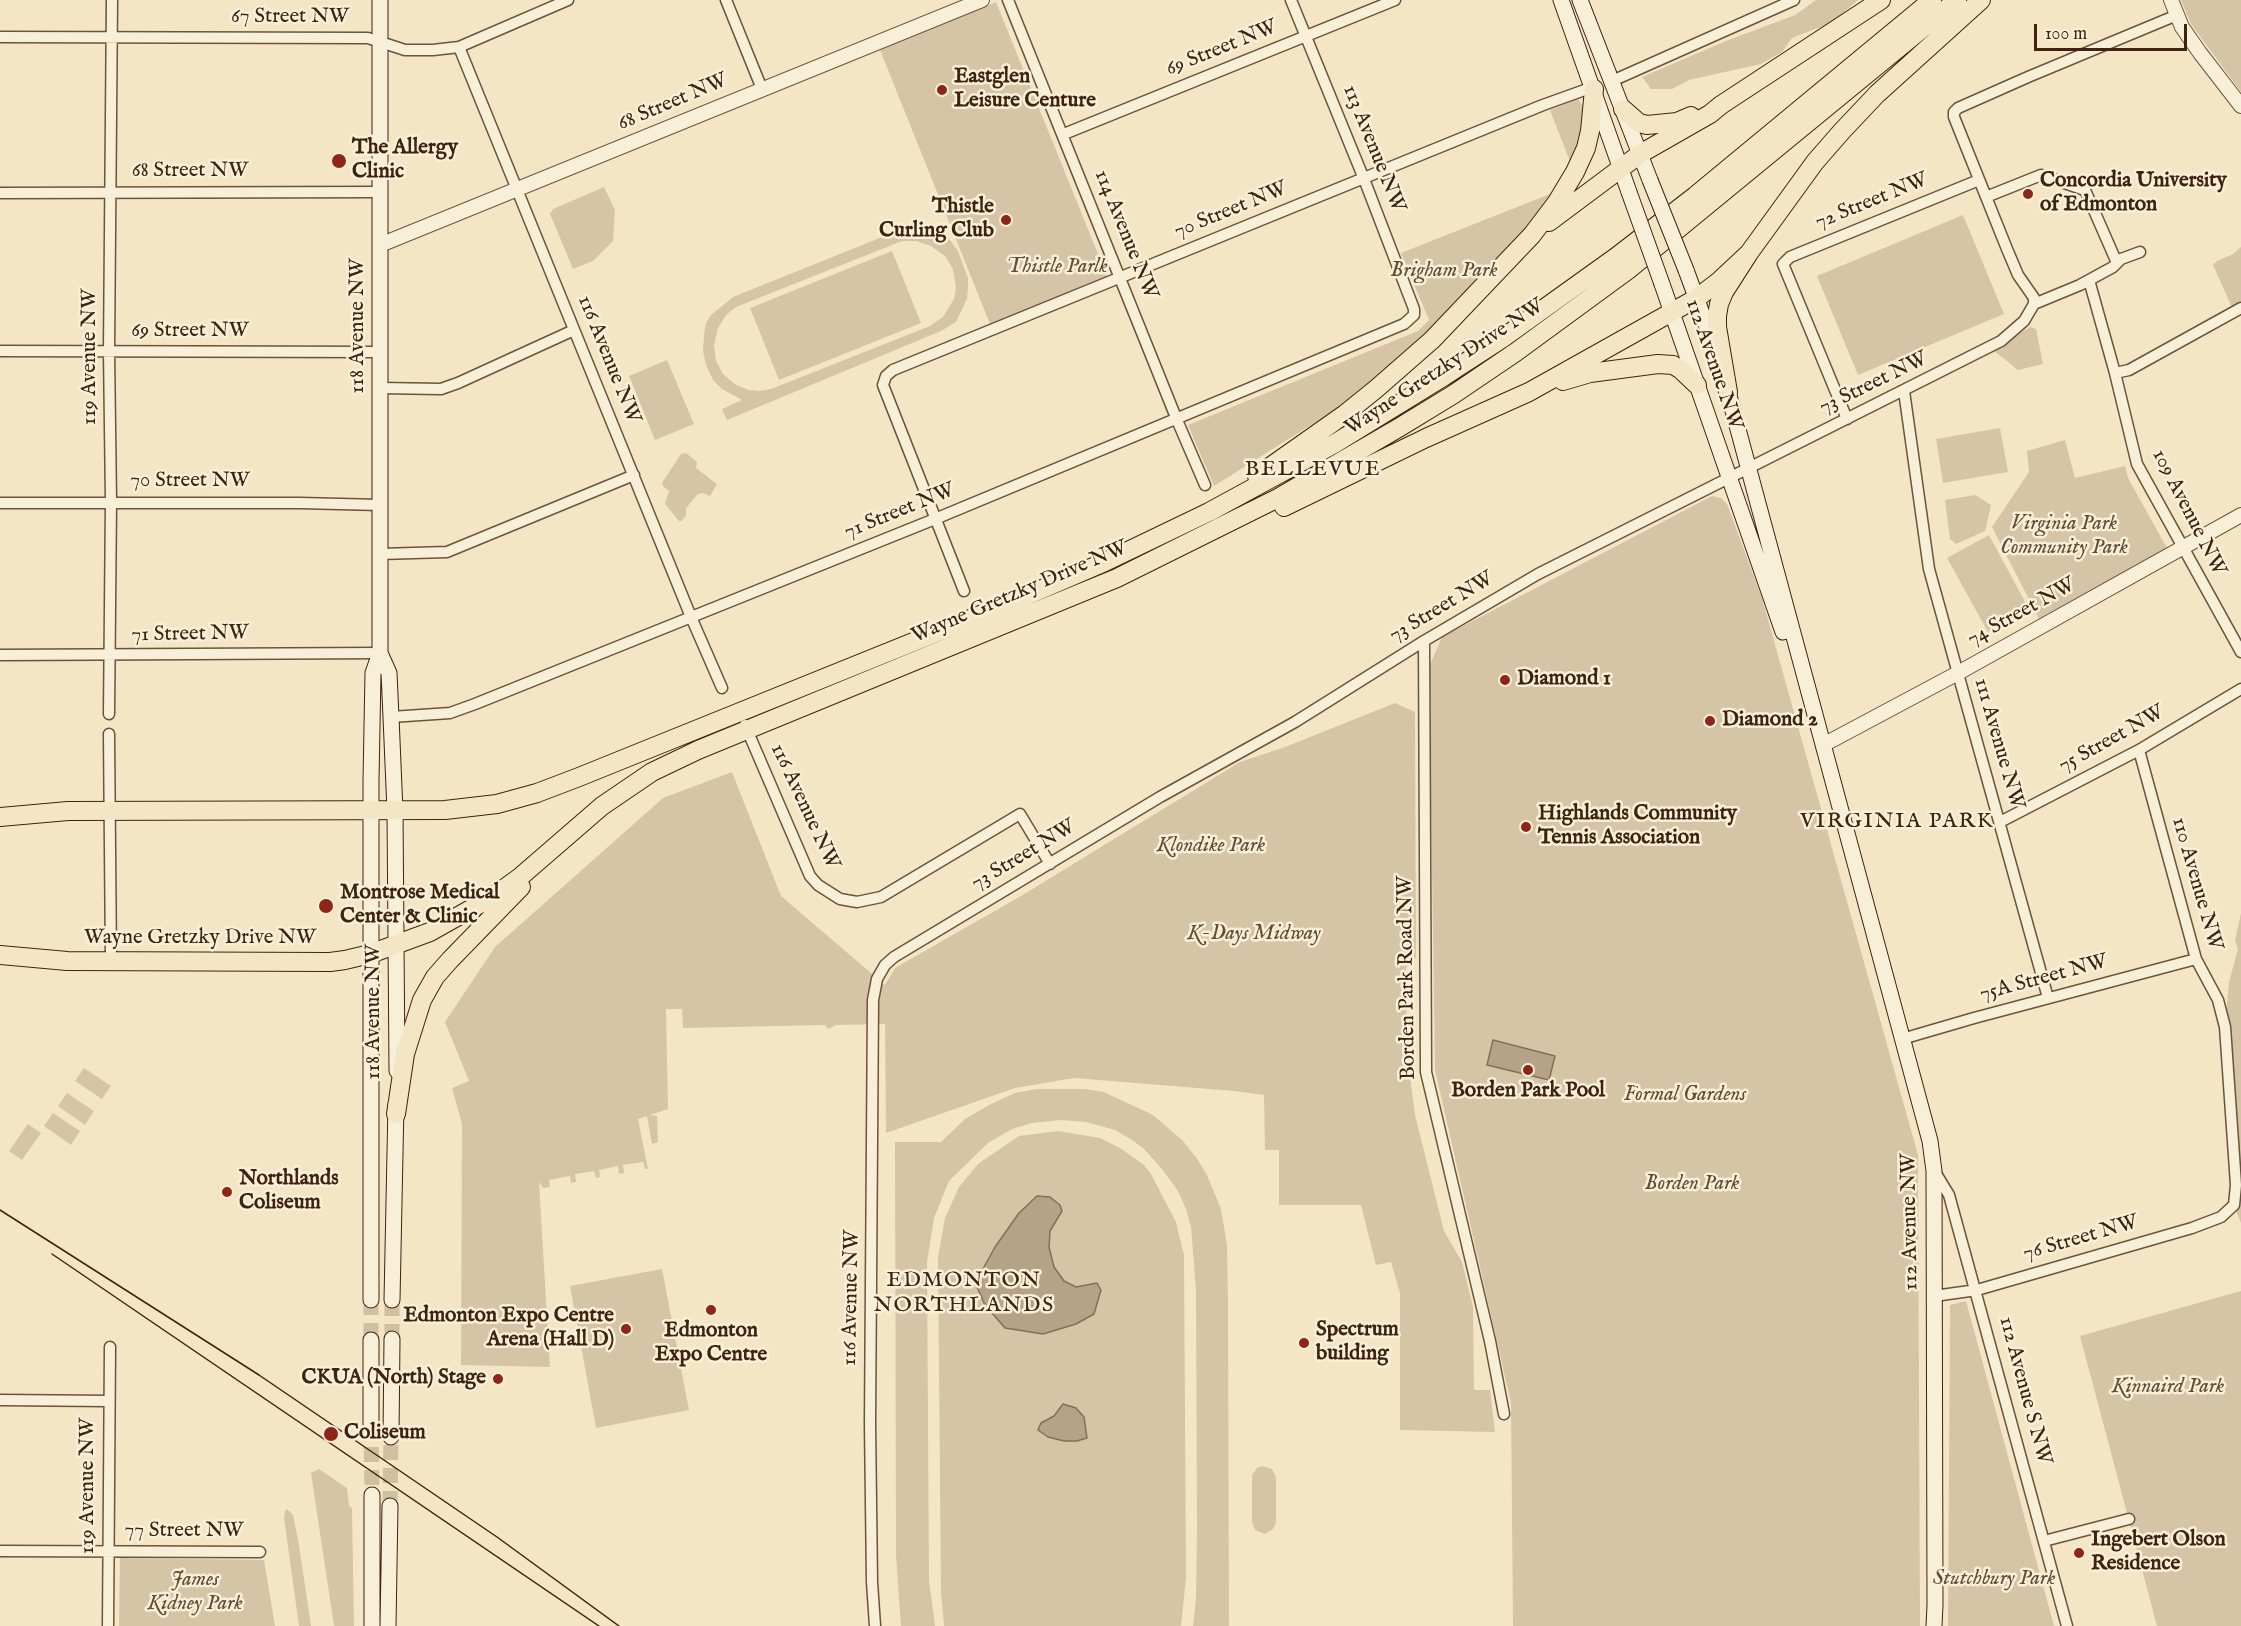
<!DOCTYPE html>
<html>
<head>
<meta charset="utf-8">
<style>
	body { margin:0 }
	#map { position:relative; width:2241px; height:1626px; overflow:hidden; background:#f4e6c5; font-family:"IM FELL English",serif }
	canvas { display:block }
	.scale { position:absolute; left:2034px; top:24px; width:153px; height:27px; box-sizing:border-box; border:3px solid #3f220f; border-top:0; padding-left:8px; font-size:18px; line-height:21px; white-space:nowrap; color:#3f220f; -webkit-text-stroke:4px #f8efd9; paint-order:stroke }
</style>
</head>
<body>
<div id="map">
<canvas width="2241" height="1626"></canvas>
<div class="scale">100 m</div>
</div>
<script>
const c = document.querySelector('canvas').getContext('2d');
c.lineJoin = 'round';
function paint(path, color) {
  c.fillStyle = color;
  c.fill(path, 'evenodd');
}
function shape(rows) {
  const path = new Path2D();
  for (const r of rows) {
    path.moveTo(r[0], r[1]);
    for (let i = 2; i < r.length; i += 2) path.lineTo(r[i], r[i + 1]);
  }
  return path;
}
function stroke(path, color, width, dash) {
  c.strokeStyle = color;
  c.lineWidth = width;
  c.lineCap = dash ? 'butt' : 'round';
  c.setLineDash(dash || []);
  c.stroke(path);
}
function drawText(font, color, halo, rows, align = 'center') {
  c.font = font + ' "IM FELL English",serif';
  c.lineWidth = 5;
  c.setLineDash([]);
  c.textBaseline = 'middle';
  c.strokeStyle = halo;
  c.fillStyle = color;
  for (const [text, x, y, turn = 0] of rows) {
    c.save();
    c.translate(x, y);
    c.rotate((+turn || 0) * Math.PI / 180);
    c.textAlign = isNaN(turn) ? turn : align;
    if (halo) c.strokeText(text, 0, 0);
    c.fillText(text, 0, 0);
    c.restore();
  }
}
paint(shape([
	[1816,0,1858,0,1831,23,1792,38,1782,52,1761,64,1689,80,1672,89,1651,89,1642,77,1726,41,1795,15],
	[2181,0,2241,0,2241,92,2191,24],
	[996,2,1107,276,990,324,880,50],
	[1578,99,1584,108,1583,133,1585,133,1573,169,1549,205,1436,328,1371,383,1322,418,1214,486,1188,425,1418,331,1429,320,1401,253,1555,192,1571,164,1550,110],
	[604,187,615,210,613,241,593,261,573,269,550,214,553,209],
	[1963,215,2004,314,1858,375,1817,276],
	[913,229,936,232,950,240,958,251,968,278,968,288,967,299,956,322,941,331,727,420,722,409,742,400,722,389,713,380,706,365,703,351,704,335,706,323,711,315,733,297,897,231],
	[902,241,916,241,931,246,945,256,953,269,956,288,954,299,943,317,930,326,771,389,760,391,749,390,736,385,723,374,716,361,714,345,718,328,726,315,736,307],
	[2241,247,2241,308,2234,312,2213,265,2217,261,2233,254],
	[892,251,921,323,779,380,750,308],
	[2030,327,2036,329,2043,364,2018,370,1993,350],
	[667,360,694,424,655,440,629,376],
	[2000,428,2008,472,1943,483,1936,439],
	[2065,440,2075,478,2125,466,2128,478,2167,548,2039,619,1992,527,2029,472,2027,451],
	[686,453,697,462,696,468,717,484,710,496,703,493,698,494,686,508,686,516,680,522,665,504,669,491,663,486,662,483,681,454],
	[1975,495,1991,505,1985,531,1956,544,1950,539,1945,500],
	[1712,496,1721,498,1727,504,1762,598,1918,1155,1920,1626,1513,1626,1511,1403,1435,1070,1429,667,1442,637],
	[1989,535,2029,609,1988,632,1947,558],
	[1395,703,1415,712,1416,958,1406,968,1406,974,1407,1053,1415,1115,1444,1231,1462,1262,1473,1307,1474,1390,1490,1390,1495,1432,1400,1430,1400,1293,1391,1262,1376,1265,1361,1205,1279,1205,1279,1150,1265,1150,1264,1095,1234,1091,1074,1078,1015,1088,886,1133,885,1024,836,1025,828,1029,825,1025,683,1028,682,1009,666,1009,668,1109,650,1115,657,1116,658,1142,652,1144,647,1116,638,1119,648,1169,645,1169,643,1162,623,1165,624,1173,619,1174,618,1166,599,1170,600,1177,596,1178,594,1171,575,1174,576,1182,571,1183,570,1176,549,1180,550,1187,543,1188,539,1182,550,1367,461,1365,462,1124,452,1088,469,1081,445,1022,495,947,663,798,732,772,781,896,885,985,895,968,1021,896,1240,762,1285,747],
	[2241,913,2241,1223,2234,1205,2225,1027,2229,982,2238,949,2235,940],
	[84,1068,111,1086,102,1099,75,1081],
	[1036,1089,1085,1089,1104,1092,1153,1115,1182,1140,1196,1157,1207,1175,1221,1209,1227,1245,1228,1300,1229,1626,1193,1626,1196,1598,1197,1529,1196,1290,1191,1227,1186,1209,1178,1191,1162,1169,1144,1149,1132,1140,1115,1130,1086,1122,1061,1120,1032,1123,1012,1129,988,1143,949,1181,934,1218,927,1262,929,1580,935,1626,901,1626,896,1555,895,1142,941,1142,965,1119,989,1105,1015,1093],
	[67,1093,94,1111,85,1125,58,1106],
	[53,1113,80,1131,71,1145,44,1126],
	[28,1124,41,1133,22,1160,9,1151],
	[1058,1131,1100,1138,1120,1148,1144,1165,1151,1174,1176,1222,1184,1255,1186,1578,1181,1626,944,1626,941,1592,938,1257,945,1218,959,1187,978,1164,1019,1136],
	[662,1269,689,1410,596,1428,570,1286],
	[2241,1291,2241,1626,2157,1626,2080,1336],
	[1966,1301,2054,1626,1948,1626,1950,1305],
	[1263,1466,1272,1469,1276,1477,1276,1523,1273,1529,1265,1534,1255,1530,1252,1522,1252,1475,1257,1468],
	[319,1469,347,1488,349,1506,352,1508,354,1626,334,1626,311,1473],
	[287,1509,293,1515,298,1539,311,1626,299,1626,284,1518,285,1511],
	[120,1558,264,1560,275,1626,119,1626]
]), '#d5c5a6');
const water = shape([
	[1493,1040,1555,1056,1549,1080,1487,1065,1493,1040],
	[1037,1196,1050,1197,1060,1205,1062,1211,1050,1231,1049,1247,1054,1267,1064,1281,1076,1287,1097,1283,1101,1290,1094,1314,1076,1324,1043,1334,1005,1328,985,1305,977,1287,984,1267,995,1247,1019,1213,1037,1196],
	[1063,1404,1076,1408,1084,1417,1087,1438,1077,1441,1064,1441,1048,1437,1038,1430,1041,1423,1054,1416,1063,1404]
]);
paint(water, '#b6a387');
stroke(water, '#866f57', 1.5);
stroke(shape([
	[371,1300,371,1340],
	[392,1339,392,1300],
	[371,1424,372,1495],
	[390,1506,391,1437]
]), '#d0bfa1', 15, [15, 8]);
const minor = shape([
	[726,0,762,89],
	[1008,0,1177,420,1205,485],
	[0,37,368,38,405,50,433,50,459,47,568,0],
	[459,47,691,617,722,688],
	[1612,81,1794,0],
	[1064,134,1395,0],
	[0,193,380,192],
	[1986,197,2041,175,2085,190,2117,263],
	[2089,280,2115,373,2137,464,2241,652],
	[2034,304,2034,298,2018,275,2007,249,1954,117,1954,112,1958,108,2028,77,2177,15],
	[2034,304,2080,285,2113,267,2121,259,2140,252],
	[0,351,380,352],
	[2115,373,2129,370,2241,308],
	[380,388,441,389,458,383,574,330],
	[1904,391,1929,569,2048,998],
	[1847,419,1783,264,1790,257,1979,180],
	[0,503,300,503,380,505],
	[380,554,447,552,634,475],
	[964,591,883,385,886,376,893,370,1543,105,1593,87],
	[1424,641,1426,1072,1490,1341,1504,1414],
	[0,655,380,653],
	[109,714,111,502,109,351,112,0],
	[391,717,450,713,475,704,935,519,1404,324,1414,315,1414,309,1364,179,1291,0],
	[745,725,810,876,818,885,840,899,857,902,881,897,1020,814,1050,864],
	[109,734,111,962],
	[2000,822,2139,750,2241,689],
	[1902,1039,1974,1018,2196,959],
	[1935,1172,1949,1195,2067,1626],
	[1934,1296,1977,1290,2192,1228,2221,1217,2234,1205,2236,1185,2225,1027,2218,1000,2196,959,2139,750],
	[0,1400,109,1401],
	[2044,1541,2129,1519],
	[0,1551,260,1552],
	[108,1626,110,1347],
	[875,1626,872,1582,870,1423,873,1000,877,979,885,965,894,957,1160,797,1295,722,1424,641,1538,574,2001,341,2024,321,2034,304]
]);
const tertiary = shape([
	[2171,0,2182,27,2200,53,2241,106],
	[380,245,982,0],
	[1823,745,1958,673,2241,515]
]);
const secondary = shape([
	[1561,0,1629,192],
	[1580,0,1650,180],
	[1686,270,1715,349],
	[1662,284,1783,632],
	[1725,381,1930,1141,1934,1171,1935,1605,1934,1626],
	[380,653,389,673,391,717,395,811,397,1071],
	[371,1300,371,780,373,673,380,653,380,0],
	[392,1300,396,1104],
	[371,1340,371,1424],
	[391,1437,392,1339],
	[372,1495,372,1626],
	[388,1626,390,1506]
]);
const primary = shape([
	[1623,109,1639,123,1647,125,1677,122,1691,116],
	[1549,222,1640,154,1710,114,1721,105,1881,0],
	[1563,381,1590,373,1658,364,1673,365,1680,369,1697,385],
	[1728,392,1717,327,1717,316,1719,304,1724,292,1749,253,1815,162,1842,131,1877,94,1981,0],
	[1257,476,1345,414,1376,389,1432,340,1532,235,1557,202,1575,172,1586,148,1590,131,1594,89],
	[1284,507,1426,438,1529,392,1697,298,1718,282,1749,253],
	[0,817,68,811,445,810,497,804,537,793,579,777,1005,605,1105,562,1209,512,1334,444,1443,377,1503,338,1616,257,1695,196,1932,0],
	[0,955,67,961,330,962,345,960,370,954,430,932,494,896,520,877,602,806,652,772,698,750,1117,578,1278,498,1400,427,1454,394,1516,352,1628,270,1957,0],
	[396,1114,405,1054,422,1000,435,977,450,960,521,887]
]);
stroke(minor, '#6c533c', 13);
stroke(tertiary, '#6c533c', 16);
stroke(secondary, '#3f220f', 17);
stroke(primary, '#3f220f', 20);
stroke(minor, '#f8efd9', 10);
stroke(tertiary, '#f8efd9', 14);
stroke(secondary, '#f8efd9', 15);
stroke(primary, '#f4e6c5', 18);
stroke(shape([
	[0,1210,259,1375,497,1537,619,1626],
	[52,1254,599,1626]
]), '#3f220f', 1.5);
const secondaryBridge = shape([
	[1650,180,1686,270],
	[1629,192,1662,284]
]);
stroke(secondaryBridge, '#3f220f', 17, []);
stroke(secondaryBridge, '#f8efd9', 15);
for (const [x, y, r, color] of [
	[942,90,6,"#8f2418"],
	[339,161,8,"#8f2418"],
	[2028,194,6,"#8f2418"],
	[1006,220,6,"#8f2418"],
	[1505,680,6,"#8f2418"],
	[1710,721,6,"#8f2418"],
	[1526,827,6,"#8f2418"],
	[326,906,8,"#8f2418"],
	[1528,1070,6,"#8f2418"],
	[227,1192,6,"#8f2418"],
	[711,1310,6,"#8f2418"],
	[626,1329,6,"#8f2418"],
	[1304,1343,6,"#8f2418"],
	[498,1379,6,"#8f2418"],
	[331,1434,8,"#8f2418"],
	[2079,1553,6,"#8f2418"]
]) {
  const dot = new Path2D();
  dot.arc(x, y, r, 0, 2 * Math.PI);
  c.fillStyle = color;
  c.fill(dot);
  stroke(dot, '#f8efd9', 2);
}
drawText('21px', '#3f220f', '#f8efd9', [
	["67 Street NW",290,18],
	["69 Street NW",1222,49,-22],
	["68 Street NW",673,103,-23],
	["113 Avenue NW",1373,149,68],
	["68 Street NW",190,172],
	["72 Street NW",1872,202,-22],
	["70 Street NW",1231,211,-22],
	["114 Avenue NW",1125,235,68],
	["118 Avenue NW",359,326,-90],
	["69 Street NW",190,332],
	["119 Avenue NW",91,357,-90],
	["116 Avenue NW",608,360,68],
	["112 Avenue NW",1713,365,71],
	["Wayne Gretzky Drive NW",1445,368,-33],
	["73 Street NW",1874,384,-26],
	["70 Street NW",190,482],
	["71 Street NW",900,512,-22],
	["109 Avenue NW",2188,513,63],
	["Wayne Gretzky Drive NW",1020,593,-23],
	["73 Street NW",1442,608,-31],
	["74 Street NW",2022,613,-29],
	["71 Street NW",190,635,-1],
	["75 Street NW",2112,740,-29],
	["111 Avenue NW",1998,744,74],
	["116 Avenue NW",804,807,65],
	["73 Street NW",1024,856,-31],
	["110 Avenue NW",2196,884,74],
	["Wayne Gretzky Drive NW",200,939],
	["Borden Park Road NW",1408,978,-91],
	["75A Street NW",2044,979,-15],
	["118 Avenue NW",375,1012,-90],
	["112 Avenue NW",1911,1222,-91],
	["76 Street NW",2081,1239,-16],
	["116 Avenue NW",852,1298,-89],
	["112 Avenue S NW",2024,1391,75],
	["119 Avenue NW",89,1486,-90],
	["77 Street NW",184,1532]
]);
drawText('bold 21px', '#3f220f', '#f8efd9', [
	["Eastglen",954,78],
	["Leisure Centure",954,102],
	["The Allergy",352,149],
	["Clinic",352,173],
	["Concordia University",2040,182],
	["of Edmonton",2040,206],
	["Thistle",994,208,"right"],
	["Curling Club",994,232,"right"],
	["Diamond 1",1517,680],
	["Diamond 2",1722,721],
	["Highlands Community",1538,815],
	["Tennis Association",1538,839],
	["Montrose Medical",340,894],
	["Center & Clinic",340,918],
	["Borden Park Pool",1528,1092,"center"],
	["Northlands",239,1180],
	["Coliseum",239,1204],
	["Edmonton Expo Centre",614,1317,"right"],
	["Arena (Hall D)",614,1341,"right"],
	["Spectrum",1316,1331],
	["building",1316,1355],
	["Edmonton",711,1332,"center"],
	["Expo Centre",711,1356,"center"],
	["CKUA (North) Stage",486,1379,"right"],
	["Coliseum",344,1434],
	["Ingebert Olson",2091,1541],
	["Residence",2091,1565]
], 'left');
drawText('italic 21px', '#644b35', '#f8efd9', [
	["Thistle Parlk",1057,268],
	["Brigham Park",1444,272],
	["Virginia Park",2064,525],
	["Community Park",2064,549],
	["Klondike Park",1211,847],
	["K-Days Midway",1254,935],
	["Formal Gardens",1685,1096],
	["Borden Park",1692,1185],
	["Kinnaird Park",2168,1388],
	["Stutchbury Park",1994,1580],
	["James",195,1581],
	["Kidney Park",195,1605]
]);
c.letterSpacing = '1.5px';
drawText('22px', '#3f220f', '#f8efd9', [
	["BELLEVUE",1313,470],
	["VIRGINIA PARK",1897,822],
	["EDMONTON",964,1281],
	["NORTHLANDS",964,1306]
]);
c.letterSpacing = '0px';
</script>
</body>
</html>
